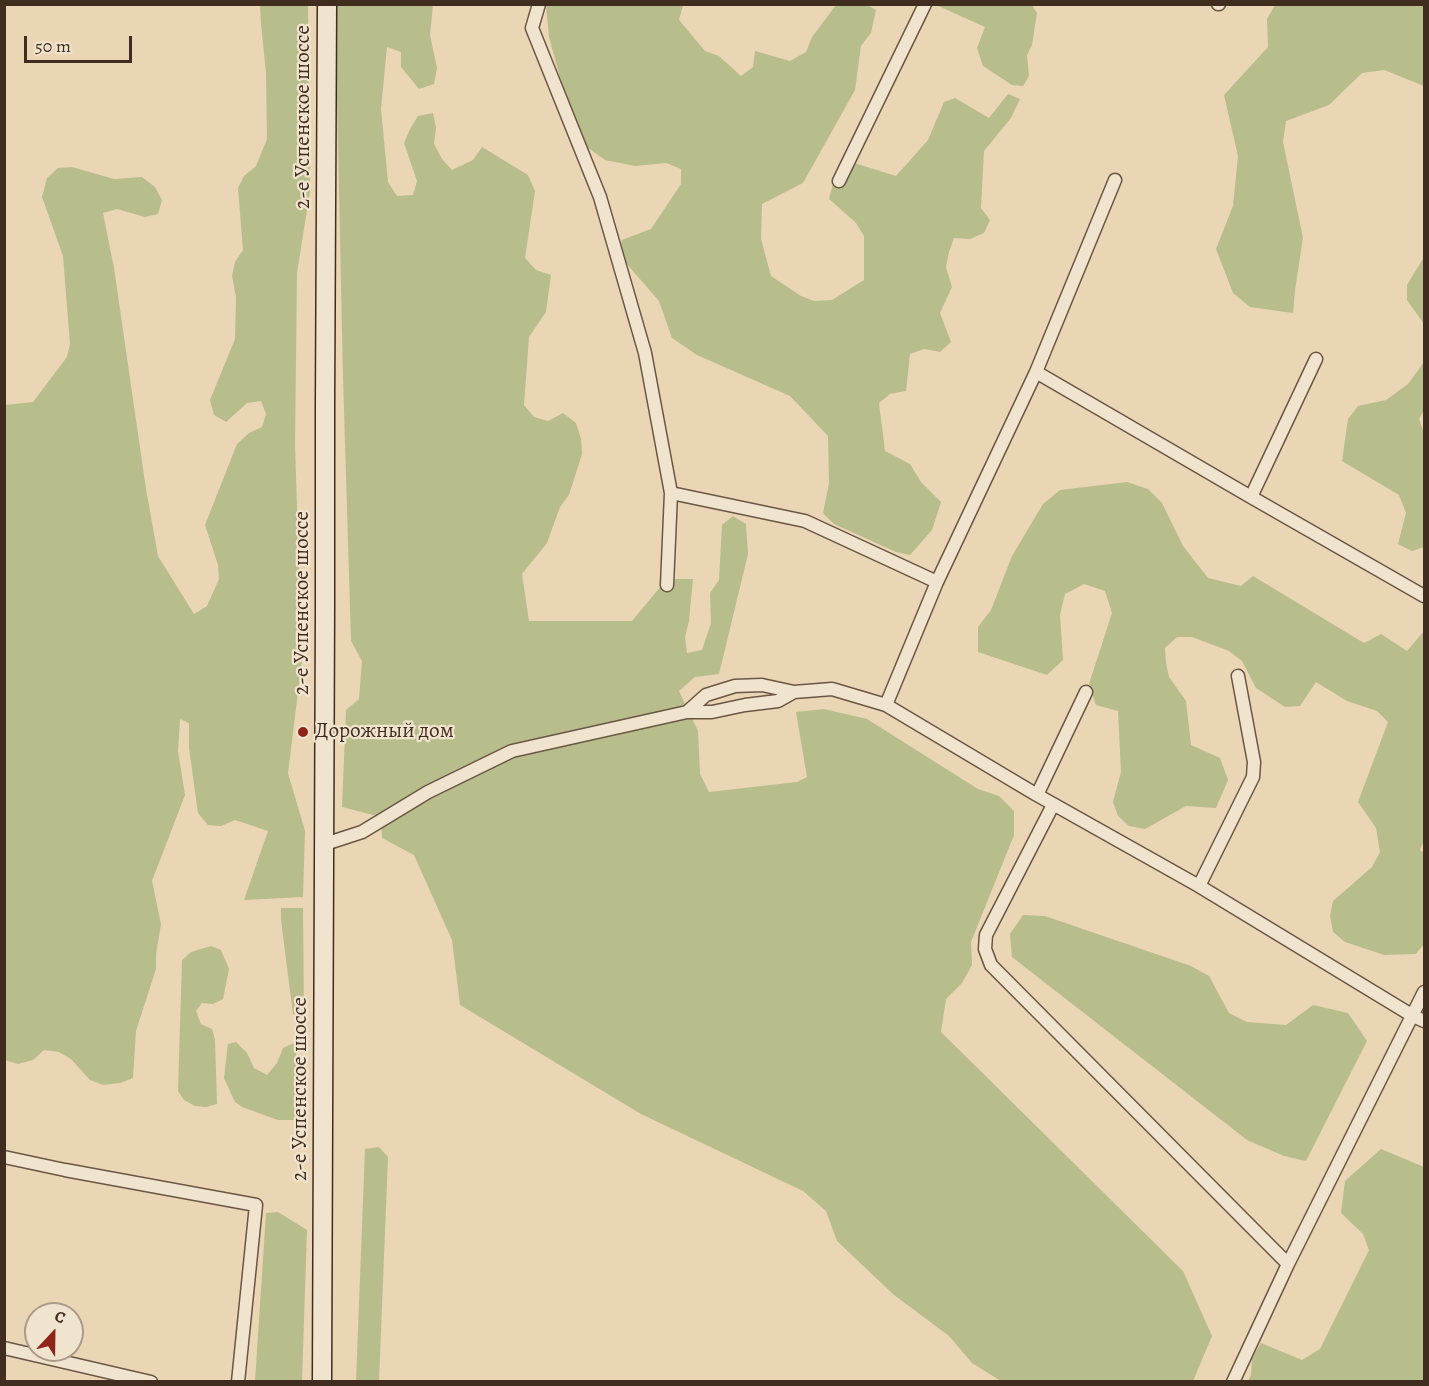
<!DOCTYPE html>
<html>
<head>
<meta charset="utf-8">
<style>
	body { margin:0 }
	#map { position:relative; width:1429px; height:1386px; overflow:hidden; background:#ead5b5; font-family:Alegreya,serif }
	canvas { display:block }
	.frame { position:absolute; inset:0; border:6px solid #412c20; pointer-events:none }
	.north { position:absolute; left:24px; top:1302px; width:60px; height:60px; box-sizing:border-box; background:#f1e4cf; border:2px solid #ab9a89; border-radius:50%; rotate:22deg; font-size:16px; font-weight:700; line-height:24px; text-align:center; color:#412c20 }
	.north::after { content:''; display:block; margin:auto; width:21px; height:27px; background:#8f2418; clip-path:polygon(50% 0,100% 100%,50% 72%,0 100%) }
	.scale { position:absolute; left:24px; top:36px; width:108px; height:27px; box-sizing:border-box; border:3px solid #412c20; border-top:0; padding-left:8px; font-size:18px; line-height:21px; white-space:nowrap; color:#412c20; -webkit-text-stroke:4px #f1e4cf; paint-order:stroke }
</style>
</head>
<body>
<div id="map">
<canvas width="1429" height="1386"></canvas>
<div class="frame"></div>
<div class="north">С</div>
<div class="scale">50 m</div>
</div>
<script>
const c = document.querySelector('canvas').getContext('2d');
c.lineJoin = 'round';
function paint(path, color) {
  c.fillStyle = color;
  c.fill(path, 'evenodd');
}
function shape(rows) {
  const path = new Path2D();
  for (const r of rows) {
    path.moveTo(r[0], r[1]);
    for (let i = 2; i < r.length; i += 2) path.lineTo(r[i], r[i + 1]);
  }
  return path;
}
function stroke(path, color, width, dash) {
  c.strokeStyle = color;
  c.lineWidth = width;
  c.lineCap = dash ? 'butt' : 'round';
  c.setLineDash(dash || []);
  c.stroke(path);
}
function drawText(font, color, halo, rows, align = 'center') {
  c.font = font + ' Alegreya,serif';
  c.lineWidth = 4.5;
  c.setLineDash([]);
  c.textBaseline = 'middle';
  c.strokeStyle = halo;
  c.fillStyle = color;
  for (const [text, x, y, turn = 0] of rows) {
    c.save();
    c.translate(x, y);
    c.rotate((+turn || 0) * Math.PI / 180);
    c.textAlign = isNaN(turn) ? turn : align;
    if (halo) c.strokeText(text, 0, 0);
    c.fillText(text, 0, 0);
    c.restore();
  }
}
paint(shape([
	[260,5,308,5,310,191,297,273,295,445,302,660,288,773,305,831,303,897,244,900,268,831,235,820,221,826,208,825,198,813,189,748,189,723,180,719,178,751,185,795,152,881,161,924,156,954,156,969,136,1031,133,1078,120,1083,103,1085,90,1080,71,1059,59,1052,44,1050,33,1060,18,1064,5,1060,5,1038,6,1034,4,1029,5,405,33,402,67,357,70,344,63,256,42,197,47,178,58,168,72,167,114,179,142,177,155,187,162,200,158,214,145,217,117,209,103,213,114,268,146,489,158,556,194,614,207,606,219,579,218,565,205,525,237,444,249,433,262,427,266,414,261,401,247,403,226,422,214,415,210,400,235,339,236,297,232,276,235,262,243,250,238,188,244,176,256,166,267,139,266,73,261,24],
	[335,5,433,5,430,35,437,68,434,84,419,89,401,67,401,52,387,47,381,109,388,182,397,196,413,195,417,181,404,143,410,129,418,116,433,113,436,128,434,144,442,159,452,170,473,160,482,147,528,175,535,191,525,258,536,270,551,275,546,312,529,337,524,405,534,417,548,421,563,413,576,423,581,439,582,454,569,495,560,507,547,543,522,574,529,621,632,621,661,586,676,579,693,579,689,621,685,637,687,653,702,650,711,623,710,593,719,580,722,525,733,516,746,524,748,554,719,674,695,677,679,691,698,731,700,774,709,792,797,782,807,777,796,712,824,709,867,719,978,789,999,796,1014,811,1014,835,971,942,972,965,962,983,946,999,941,1032,1183,1271,1212,1336,1193,1381,1001,1381,972,1363,949,1336,894,1295,837,1241,826,1211,803,1191,641,1114,460,1005,452,940,414,855,382,838,381,817,342,807,346,710,359,699,362,661,351,641,343,377],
	[546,5,683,5,679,20,705,51,719,56,741,76,753,67,755,51,790,61,806,52,812,37,836,5,867,5,876,10,871,33,861,46,855,90,803,183,762,204,761,239,771,276,801,296,814,301,832,300,864,280,864,236,856,223,829,199,833,184,848,161,896,176,928,140,944,102,955,98,989,118,1008,94,1020,99,1011,118,984,151,981,208,990,220,984,233,970,239,954,238,949,252,946,267,952,287,940,313,951,342,940,352,924,349,910,354,906,391,890,394,879,403,885,451,910,464,921,482,941,502,932,530,910,555,896,552,834,524,823,513,829,483,828,436,790,396,697,355,672,338,659,301,619,255,622,240,651,229,681,184,681,169,666,163,635,166,605,160,577,140,549,37],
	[936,5,1032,5,1037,13,1032,45,1027,55,1029,76,1023,86,1012,85,983,66,977,48,985,27],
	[1275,5,1424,5,1424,86,1384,70,1362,73,1329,105,1286,121,1283,142,1303,238,1295,290,1293,313,1250,307,1233,293,1216,249,1233,206,1238,156,1224,95,1268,47,1267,19],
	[1424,257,1424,324,1407,300,1407,285],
	[1424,362,1424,410,1419,419,1424,433,1424,547,1412,551,1398,544,1406,513,1399,495,1342,461,1348,419,1358,406,1386,400,1408,384],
	[1127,482,1148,489,1162,503,1183,546,1208,578,1241,586,1253,576,1364,643,1381,634,1407,651,1424,631,1424,840,1420,850,1424,853,1424,944,1416,954,1384,955,1345,942,1333,932,1330,916,1333,901,1372,867,1380,852,1376,828,1358,802,1388,722,1377,711,1347,701,1316,682,1300,706,1285,707,1256,688,1242,661,1229,651,1192,637,1177,637,1165,648,1166,663,1169,677,1186,701,1191,745,1220,758,1228,780,1216,808,1186,806,1145,829,1129,826,1118,816,1113,802,1121,772,1118,711,1096,705,1089,684,1112,613,1105,591,1084,584,1065,594,1060,615,1063,660,1047,675,978,652,978,627,991,610,1012,556,1043,504,1060,490],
	[281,908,303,908,304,1017,293,1014,283,936,281,918],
	[1023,915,1045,916,1191,966,1209,976,1229,1013,1247,1022,1286,1025,1313,1005,1348,1013,1367,1041,1306,1161,1284,1156,1247,1140,1012,957,1010,934],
	[211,946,221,950,229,969,223,999,213,1004,202,1003,196,1011,201,1024,212,1029,215,1040,217,1104,206,1107,195,1106,184,1100,178,1091,182,960,191,952],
	[236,1042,247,1053,254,1068,267,1075,277,1063,283,1048,294,1043,296,1048,299,1115,294,1120,278,1120,242,1107,235,1102,224,1078,228,1044],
	[379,1147,388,1157,379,1381,356,1381,365,1149],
	[1381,1149,1424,1167,1424,1377,1422,1381,1248,1381,1251,1375,1252,1358,1261,1343,1302,1360,1320,1349,1369,1250,1363,1234,1341,1213,1345,1181],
	[278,1212,307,1230,302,1381,255,1381,266,1213]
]), '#b8bd8c');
const street = shape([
	[539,4,532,28,600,197,645,353,671,493,667,585],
	[1218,4,1219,4],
	[839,181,925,4],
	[1036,372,1115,180],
	[671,493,805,521,937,582],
	[1251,497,1316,359],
	[794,692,778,701,745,705,712,712,687,712,706,695,735,686,762,685,794,692,832,689,886,705,1037,795,1199,886,1413,1016,1424,1021],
	[886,705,937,582,1036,372,1251,497,1424,596],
	[1037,795,1086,692],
	[1053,805,986,935,985,949,991,965,1288,1264],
	[325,844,362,832,428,792,512,751,687,712],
	[1199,886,1253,777,1254,762,1238,676],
	[4,1157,65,1170,256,1205,238,1382],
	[4,1348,151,1382],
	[1233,1382,1288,1264,1424,992]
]);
const secondary = shape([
	[322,1382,325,605,325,405,327,4]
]);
stroke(street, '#6b5645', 15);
stroke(secondary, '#412c20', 21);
stroke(street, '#f1e4cf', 12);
stroke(secondary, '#f1e4cf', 18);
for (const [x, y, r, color] of [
	[303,732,6,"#8f2418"]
]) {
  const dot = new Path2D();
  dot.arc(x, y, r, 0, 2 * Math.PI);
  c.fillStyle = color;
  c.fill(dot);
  stroke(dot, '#f1e4cf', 2);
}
drawText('21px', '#412c20', '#f1e4cf', [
	["2-е Успенское шоссе",304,117,-90],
	["2-е Успенское шоссе",303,603,-90],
	["2-е Успенское шоссе",301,1089,-90]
]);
drawText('21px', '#412c20', '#f1e4cf', [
	["Дорожный дом",315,732]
], 'left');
</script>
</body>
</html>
